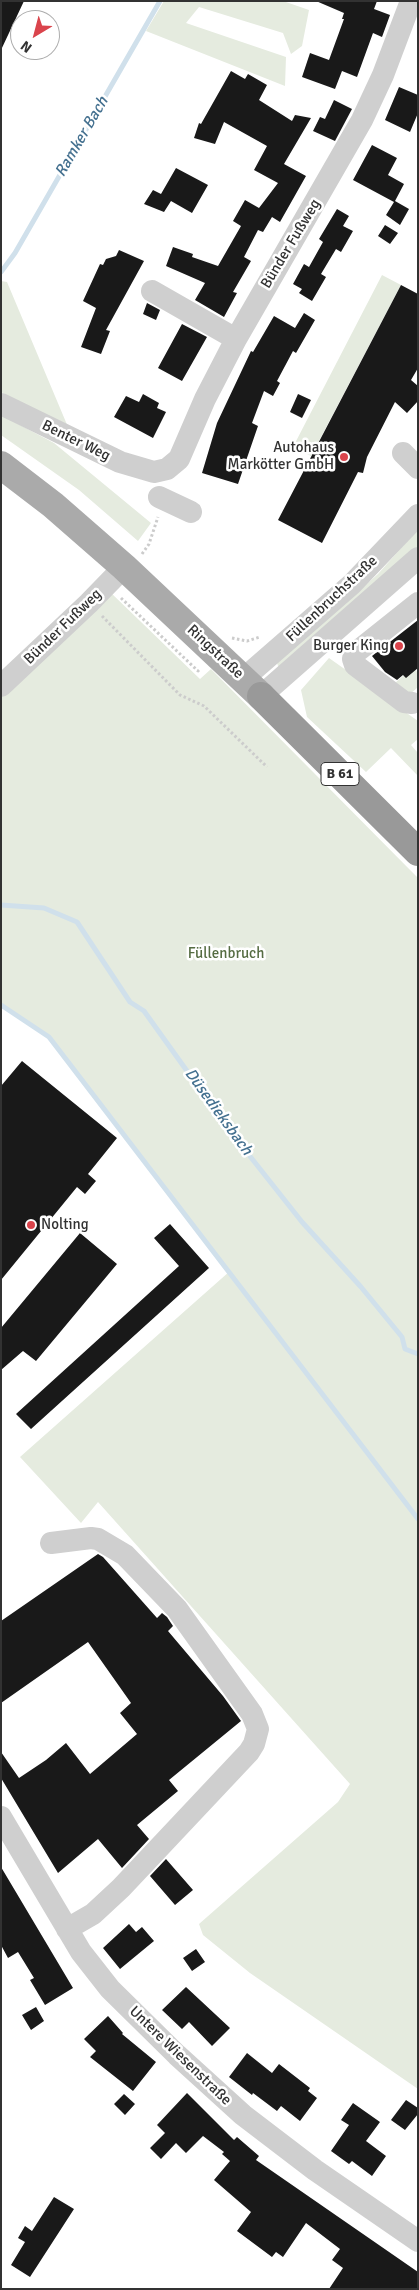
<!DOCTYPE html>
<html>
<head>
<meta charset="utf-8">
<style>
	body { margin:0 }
	#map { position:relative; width:419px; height:2290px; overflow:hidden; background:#fff; font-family:Signika,sans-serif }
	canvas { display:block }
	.frame { position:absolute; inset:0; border:2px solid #323232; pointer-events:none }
	.north { position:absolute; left:10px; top:10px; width:50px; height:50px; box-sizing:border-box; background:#fff; border:1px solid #adadad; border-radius:50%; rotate:217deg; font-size:14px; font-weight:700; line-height:20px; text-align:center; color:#323232 }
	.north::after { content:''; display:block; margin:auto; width:18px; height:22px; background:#da444c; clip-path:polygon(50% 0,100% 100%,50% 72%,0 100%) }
</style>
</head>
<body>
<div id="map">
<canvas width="419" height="2290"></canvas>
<div class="frame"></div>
<div class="north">N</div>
</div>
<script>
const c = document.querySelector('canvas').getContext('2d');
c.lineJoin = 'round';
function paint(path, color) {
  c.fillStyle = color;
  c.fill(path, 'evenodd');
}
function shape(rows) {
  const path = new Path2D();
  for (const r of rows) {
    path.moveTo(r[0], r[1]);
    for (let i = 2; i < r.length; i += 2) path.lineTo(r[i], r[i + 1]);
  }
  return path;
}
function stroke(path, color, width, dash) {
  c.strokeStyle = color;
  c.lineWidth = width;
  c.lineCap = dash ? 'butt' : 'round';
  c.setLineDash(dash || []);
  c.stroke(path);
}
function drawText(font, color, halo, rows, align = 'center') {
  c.font = font + ' Signika,sans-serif';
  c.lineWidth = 5;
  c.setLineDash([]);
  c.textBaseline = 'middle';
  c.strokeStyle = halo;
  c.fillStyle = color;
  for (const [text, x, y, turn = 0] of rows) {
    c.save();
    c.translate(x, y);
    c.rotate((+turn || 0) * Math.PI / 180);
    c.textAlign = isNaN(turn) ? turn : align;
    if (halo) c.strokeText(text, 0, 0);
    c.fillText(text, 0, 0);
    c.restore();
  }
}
paint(shape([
	[164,1,283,1,309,10,302,46,291,54,283,33,199,7,186,23,286,57,285,86,146,31],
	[382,275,401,285,311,456,293,447],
	[1,281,7,282,68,427,1,392],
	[1,415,54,443,151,523,138,541,79,490,1,435],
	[418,529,418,547,279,667,278,666,277,663,378,574],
	[109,591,200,679,211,669,418,878,418,2089,250,1973,203,1935,199,1924,338,1802,350,1784,98,1502,81,1523,20,1457,230,1271,50,1036,1,1005,1,694],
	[329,658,418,721,418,739,411,745,418,753,418,776,391,748,366,772,307,717,301,690],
	[413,667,418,673,418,687,407,697,395,683]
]), '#e5ebdf');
stroke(shape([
	[1,272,15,253,160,1],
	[1,905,44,908,77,922,130,1002,144,1011,230,1131,302,1222,361,1287,402,1337,405,1349,418,1354],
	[1,1005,49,1037,418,1519]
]), '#d0e0eb', 5);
paint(shape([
	[1,1,24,1,1,50],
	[316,1,377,1,374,9,390,15,382,37,373,33,357,77,342,71,335,89,302,77,310,53,329,60,344,19,342,19,344,13],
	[231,71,245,79,248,74,267,85,259,100,292,121,295,115,311,118,284,164,306,176,280,222,272,217,263,232,258,230,244,257,251,261,233,292,237,293,224,317,195,300,205,283,166,266,173,247,193,254,192,257,218,266,241,226,233,221,245,200,259,208,278,183,254,170,267,146,224,122,215,144,194,138,199,123,201,124],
	[399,87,418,95,418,113,410,132,385,120],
	[334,100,352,109,335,141,313,131,320,117,325,119],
	[372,145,397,158,388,175,404,184,395,201,409,209,400,225,386,215,394,202,353,180],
	[176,168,208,185,192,213,171,201,164,212,144,204,153,190,161,194],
	[337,209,349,216,343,226,353,231,341,252,336,249,321,274,326,277,312,301,299,293,302,289,293,284,304,264,309,267,323,242,319,239],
	[385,225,398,233,390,244,378,236],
	[119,250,144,261,106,330,110,331,101,354,81,347,96,308,83,301,100,264,103,265,106,259,116,256],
	[401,285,418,294,418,368,411,380,418,386,418,401,407,413,395,402,367,457,363,473,358,472,322,543,278,520],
	[147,303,160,310,156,320,143,314],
	[304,313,315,320,296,353,293,351,277,381,280,383,273,396,264,391,252,423,258,426,238,484,202,473,217,423,251,351,253,352,274,316,295,328],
	[182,324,207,337,182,381,158,368],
	[143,394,159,403,157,408,166,412,153,438,114,417,126,396,139,402],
	[298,394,311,400,302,418,290,412],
	[418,620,418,668,406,678,403,675,397,680,385,672,372,656],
	[22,1061,117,1138,88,1174,96,1181,85,1194,77,1187,1,1280,1,1086],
	[170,1224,209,1268,31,1429,16,1414,179,1266,154,1238],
	[80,1233,117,1264,36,1361,23,1351,1,1370,1,1328],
	[98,1554,103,1557,157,1618,162,1613,167,1617,173,1626,168,1631,223,1696,241,1721,169,1780,178,1791,137,1825,149,1839,122,1868,98,1839,58,1873,1,1778,1,1752,19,1778,46,1760,66,1743,90,1774,137,1734,120,1713,131,1703,88,1642,1,1703,1,1621],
	[166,1859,193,1890,175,1905,150,1876],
	[1,1867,73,1988,45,2005,30,1980,34,1978,18,1952,8,1958,1,1945],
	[129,1924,136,1932,142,1927,154,1941,120,1969,103,1948],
	[196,1949,205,1962,192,1971,183,1958],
	[186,1987,230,2028,212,2046,189,2022,182,2029,162,2010],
	[36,2007,44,2021,31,2030,22,2015],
	[108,2016,123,2033,122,2034,156,2062,133,2091,90,2057,96,2051,84,2039],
	[247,2053,272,2073,279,2064,310,2088,308,2091,317,2098,300,2121,281,2106,277,2111,253,2093,252,2095,229,2077],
	[187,2093,234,2140,237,2137,259,2156,256,2160,418,2272,418,2289,329,2289,343,2268,332,2260,340,2249,306,2223,283,2257,276,2252,272,2257,237,2231,251,2212,214,2180,230,2161,222,2154,224,2152,203,2136,186,2153,176,2143,161,2159,150,2148,165,2133,157,2125],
	[124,2094,135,2104,125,2115,114,2104],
	[406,2100,418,2108,418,2114,405,2130,391,2120],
	[353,2103,380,2122,366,2141,386,2156,372,2176,352,2161,349,2164,331,2151,349,2125,341,2120],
	[54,2197,74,2209,30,2277,11,2265,25,2242,18,2238,25,2226,32,2231]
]), '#191919');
stroke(shape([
	[142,554,149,544,158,517],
	[121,598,198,671,200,669],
	[102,616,180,695,204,706,267,767],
	[232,638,247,641,260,637]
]), '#ccc', 3, [2.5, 2.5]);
stroke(shape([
	[152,291,236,339],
	[1,404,120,462,154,472,167,469,179,459,205,399,236,339,362,120,383,75,411,1],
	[403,453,418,468],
	[159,497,191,512],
	[243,679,352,584,418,515],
	[1,686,89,603,124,567],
	[261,696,418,558],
	[412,703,404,702,355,665,353,659,354,654,418,603],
	[51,1543,91,1538,98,1539,125,1555,177,1609,252,1714,258,1729,254,1744,249,1752,121,1888,93,1914,67,1929],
	[1,1817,81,1952,110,1989,177,2055,243,2115,315,2170,418,2241]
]), '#cfcfcf', 22);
stroke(shape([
	[1,465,53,505,124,567,261,696]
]), '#aaa', 28);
stroke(shape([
	[261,696,418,852]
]), '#999', 28);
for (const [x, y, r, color] of [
	[344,457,5,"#da444c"],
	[399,646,5,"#da444c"],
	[31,1225,5,"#da444c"]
]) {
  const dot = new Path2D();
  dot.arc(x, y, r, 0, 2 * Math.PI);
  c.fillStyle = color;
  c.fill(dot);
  stroke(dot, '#fff', 2);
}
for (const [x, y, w] of [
	[340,774,38]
]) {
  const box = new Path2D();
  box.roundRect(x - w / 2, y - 11.5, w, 23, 4);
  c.fillStyle = '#fff';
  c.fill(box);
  stroke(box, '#323232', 1);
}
drawText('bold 14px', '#323232', null, [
	["B 61",340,774]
]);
drawText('15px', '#323232', '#fff', [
	["Bünder Fußweg",291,244,-59],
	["Benter Weg",76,441,26],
	["Füllenbruchstraße",332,599,-43],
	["Bünder Fußweg",63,627,-44],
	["Ringstraße",215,652,43],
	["Untere Wiesenstraße",180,2056,44]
]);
drawText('15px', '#323232', '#fff', [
	["Autohaus",334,448],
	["Markötter GmbH",334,465],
	["Burger King",389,646],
	["Nolting",41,1225,"left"]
], 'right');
drawText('15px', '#556c42', '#fff', [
	["Füllenbruch",226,954]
]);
drawText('italic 16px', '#457190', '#fff', [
	["Ramker Bach",82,137,-60],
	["Düsedieksbach",218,1112,54]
]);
</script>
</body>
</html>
